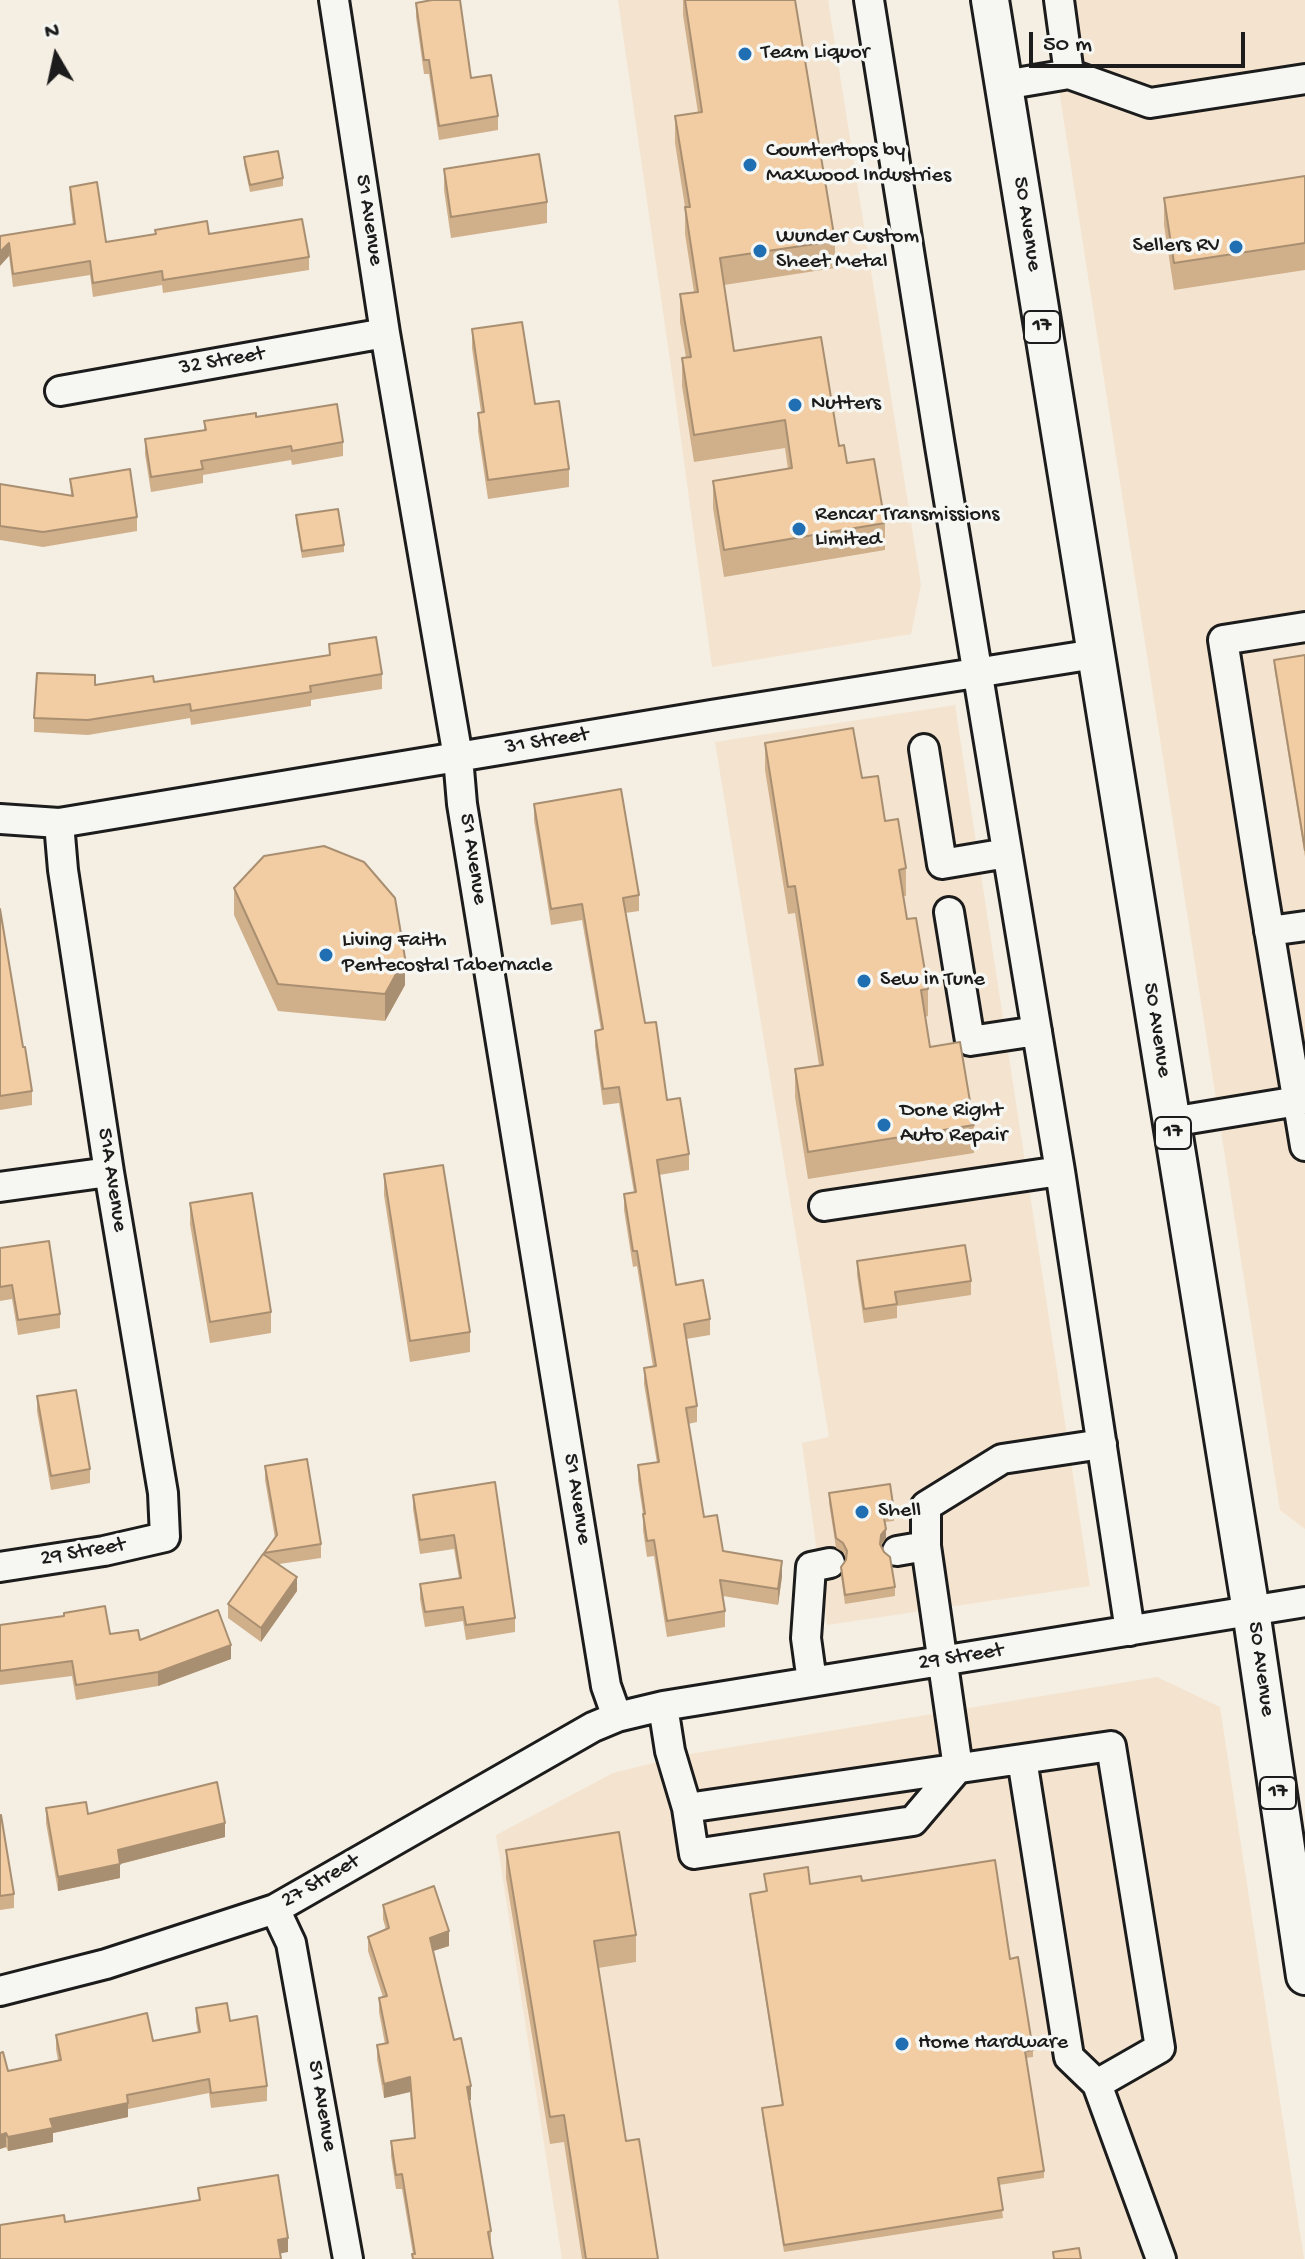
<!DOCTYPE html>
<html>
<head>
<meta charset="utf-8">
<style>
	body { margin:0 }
	#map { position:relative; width:1305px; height:2259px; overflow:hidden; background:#f5eee2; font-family:"Gochi Hand",sans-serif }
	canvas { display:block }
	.north { position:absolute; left:16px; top:16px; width:80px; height:80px; -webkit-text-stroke:6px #f6f6f2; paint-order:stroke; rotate:351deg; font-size:22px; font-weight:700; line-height:32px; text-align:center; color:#1c1c1c }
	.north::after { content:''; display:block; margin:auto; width:28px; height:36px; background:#1c1c1c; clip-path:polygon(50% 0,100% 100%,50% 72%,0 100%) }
	.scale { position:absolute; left:1029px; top:32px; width:216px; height:36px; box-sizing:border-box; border:4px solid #1c1c1c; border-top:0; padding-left:10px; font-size:24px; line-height:28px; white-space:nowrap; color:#1c1c1c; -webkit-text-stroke:6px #f6f6f2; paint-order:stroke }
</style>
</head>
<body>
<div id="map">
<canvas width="1305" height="2259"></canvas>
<div class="north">N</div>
<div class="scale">50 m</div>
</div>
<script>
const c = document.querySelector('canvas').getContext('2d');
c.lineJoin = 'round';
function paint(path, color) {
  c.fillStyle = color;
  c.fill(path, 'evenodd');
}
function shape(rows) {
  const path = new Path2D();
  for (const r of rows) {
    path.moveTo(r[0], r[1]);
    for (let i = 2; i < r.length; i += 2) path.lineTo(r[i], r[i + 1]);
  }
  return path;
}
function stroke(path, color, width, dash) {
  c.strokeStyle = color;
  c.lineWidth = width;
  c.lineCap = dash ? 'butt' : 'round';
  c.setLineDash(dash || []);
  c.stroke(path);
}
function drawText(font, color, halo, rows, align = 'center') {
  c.font = font + ' "Gochi Hand",sans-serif';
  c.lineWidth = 7;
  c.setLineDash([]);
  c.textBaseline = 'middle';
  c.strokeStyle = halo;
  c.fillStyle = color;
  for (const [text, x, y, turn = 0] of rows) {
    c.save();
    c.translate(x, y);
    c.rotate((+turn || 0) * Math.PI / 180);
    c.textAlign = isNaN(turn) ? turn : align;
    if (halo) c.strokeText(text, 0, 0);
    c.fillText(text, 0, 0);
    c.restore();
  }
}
paint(shape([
	[618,0,828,0,921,585,911,634,712,667,675,395],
	[1045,0,1305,0,1305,1529,1280,1510],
	[955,705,1090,1586,827,1625,802,1443,829,1437,715,742],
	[1157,1677,1220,1707,1304,2259,562,2259,496,1835,613,1773,690,1754]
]), '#f4e4cf');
const minor = shape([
	[334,0,385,333,458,757,462,804,606,1686,617,1717],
	[869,0,940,446,1060,1171,1130,1631],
	[1069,74,1150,103,1305,79],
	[1004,85,1069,74,1059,0],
	[60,391,385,333],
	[1305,627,1223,640,1261,881,1305,1146],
	[924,749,942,864,1007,853],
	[0,819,59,823,711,715,1095,654],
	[949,912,970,1041,1037,1031],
	[1269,931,1305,926],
	[1171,1122,1298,1101],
	[0,1187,109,1172],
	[824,1206,1060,1171],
	[897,1551,926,1546],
	[0,1567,104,1551,165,1537,163,1493,109,1172,63,870,59,823],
	[812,1682,806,1638,811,1567,830,1563],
	[663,1706,670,1751,687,1808,694,1854,913,1821,958,1768,926,1546,926,1506,1002,1459,1102,1444],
	[687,1808,1022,1759,1111,1746,1160,2048,1097,2084,1069,2057,1022,1759],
	[275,1909,291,1943,348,2259],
	[0,1991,106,1964,275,1909,593,1727,617,1717,663,1706,1305,1602],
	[1097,2084,1161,2259]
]);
const major = shape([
	[990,0,1251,1611,1305,1976]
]);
stroke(minor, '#1c1c1c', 34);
stroke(major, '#1c1c1c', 42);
stroke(minor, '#f6f6f2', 28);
stroke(major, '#f6f6f2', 36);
paint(shape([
	[683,0,795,0,835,241,835,268,724,285,734,351,839,446,847,463,885,523,885,550,724,577,713,508,713,481,788,469,785,448,694,462,682,386,682,358,686,358,680,322,680,294,694,292,685,234,685,207,675,143,675,116,698,113,683,15],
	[416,3,498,116,498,130,439,140,429,74,424,74,416,17],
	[244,157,283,178,283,186,250,192,244,164],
	[444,169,547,202,547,223,451,238,444,190],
	[1305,176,1305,270,1174,290,1164,225,1164,198],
	[70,187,106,242,209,234,309,257,309,270,163,293,162,285,93,297,90,275,13,287,9,256,0,236,73,225,70,200],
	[472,329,535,404,569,469,569,487,488,499,478,431,478,413,481,412,472,348],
	[256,417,343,442,343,456,292,465,291,460,203,475,203,483,151,492,145,454,145,439,204,430,204,421],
	[70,479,137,517,137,531,43,547,0,540,0,484,71,495],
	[296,515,344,545,344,552,302,558,296,522],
	[329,644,382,674,382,689,311,700,311,706,191,725,190,718,88,735,34,732,34,718,95,685,154,682,329,656],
	[1305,655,1305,857,1274,667,1274,660],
	[765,743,862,778,885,821,906,868,906,896,903,896,907,919,928,989,928,1016,925,1017,930,1047,974,1125,974,1153,808,1179,795,1097,795,1069,819,1065,795,913,788,914,765,770],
	[534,804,639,895,639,911,625,913,645,1023,667,1100,689,1154,689,1170,659,1175,676,1285,710,1319,710,1335,686,1339,697,1406,697,1422,688,1424,704,1517,723,1551,782,1576,778,1605,723,1596,725,1611,725,1627,667,1637,654,1556,647,1557,643,1530,643,1514,638,1481,638,1465,657,1463,644,1384,644,1368,653,1367,637,1266,633,1267,624,1210,624,1194,634,1193,619,1103,603,1105,595,1046,595,1031,601,1030,582,920,551,925,534,820],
	[234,888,405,985,385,1021,278,1011,234,915],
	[0,909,23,1047,32,1091,32,1105,0,1110],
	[384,1174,470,1332,470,1352,410,1362,384,1195],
	[190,1203,271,1312,271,1333,210,1343,190,1224],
	[0,1248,60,1314,60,1328,18,1335,12,1299,0,1301],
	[857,1261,971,1281,971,1295,897,1306,897,1318,864,1323,857,1275],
	[37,1396,90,1469,90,1483,51,1490,37,1411],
	[265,1466,321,1544,321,1558,279,1564,297,1591,261,1642,228,1618,228,1604,275,1538,265,1480],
	[495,1482,515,1618,515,1632,466,1640,463,1621,425,1627,420,1599,420,1584,459,1578,454,1549,420,1554,413,1509,413,1495],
	[829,1493,894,1511,894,1521,885,1522,886,1538,881,1546,895,1587,895,1596,845,1604,841,1576,841,1567,846,1559,843,1552,836,1548,829,1503],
	[0,1625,110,1634,231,1659,158,1686,76,1700,72,1676,0,1685],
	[46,1808,88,1814,225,1837,120,1864,120,1878,58,1891,46,1823],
	[0,1815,14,1894,14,1908,0,1910],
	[506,1850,636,1935,636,1962,598,1968,626,2141,658,2259,582,2259,564,2142,550,2144,506,1878],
	[764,1874,810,1884,862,1881,1010,1959,1033,2050,1033,2057,1026,2058,1044,2171,1044,2178,999,2185,1003,2218,784,2252,762,2115,762,2108,782,2105,750,1901,750,1894,766,1892],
	[383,1905,449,1946,433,1951,454,2040,471,2100,469,2100,491,2231,491,2246,413,2254,402,2189,396,2189,391,2156,391,2141,414,2138,410,2092,384,2098,377,2059,377,2045,385,2044,379,2012,379,1998,383,1997,368,1951,368,1937,386,1930,383,1919],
	[196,2008,230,2021,267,2086,267,2101,211,2108,209,2093,128,2109,128,2117,53,2133,53,2142,8,2151,6,2147,0,2149,0,2053,8,2071,58,2060,56,2049,56,2035,153,2041,198,2032,196,2022]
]), '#d0af8b');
paint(shape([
	[9,243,9,256,0,266,0,252],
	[405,958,405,985,385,1021,385,994],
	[886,1529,886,1538,881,1544,880,1553,881,1535],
	[782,1561,782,1576,778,1605,778,1589],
	[297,1577,297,1591,261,1642,261,1628],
	[231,1645,231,1659,158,1686,158,1672],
	[225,1823,225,1837,120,1864,120,1878,58,1891,58,1877,118,1850],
	[449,1931,449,1946,430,1952,430,1938],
	[410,2077,410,2092,384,2098,384,2084],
	[471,2086,471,2100,467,2101,467,2087],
	[128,2103,128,2117,53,2133,53,2142,8,2151,8,2137,50,2119],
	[6,2133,6,2147,0,2149,0,2135],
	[288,2238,288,2252,278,2254,278,2240]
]), '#a98f71');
const building = shape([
	[432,0,460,0,471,78,491,75,498,116,439,126,429,60,424,60,416,3,432,0],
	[685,0,795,0,835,241,720,258,734,351,821,337,839,446,844,445,847,463,874,459,885,523,724,550,713,481,792,468,785,420,694,435,682,358,691,357,680,294,698,292,685,207,690,207,675,116,702,112,685,0],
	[278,151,283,178,250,185,244,157,278,151],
	[539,154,547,202,451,217,444,169,539,154],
	[1305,176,1305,243,1174,263,1164,198,1305,176],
	[97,182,106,242,156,234,155,230,207,221,209,234,302,219,309,257,163,280,162,271,93,283,90,261,13,274,9,243,0,252,0,236,75,224,70,187,97,182],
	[522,322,535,404,559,401,569,469,488,480,478,413,484,412,472,329,522,322],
	[337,404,343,442,292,451,291,446,201,461,203,469,151,477,145,439,206,430,204,421,256,413,256,417,337,404],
	[130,469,137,517,43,532,0,526,0,484,73,496,70,479,130,469],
	[338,509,344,545,302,551,296,515,338,509],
	[376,637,382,674,310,686,311,692,191,711,190,704,88,720,34,718,37,673,95,675,95,685,153,676,154,682,330,655,329,644,376,637],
	[1305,655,1305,850,1274,660,1305,655],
	[853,728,862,778,878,776,885,821,898,819,906,868,899,870,907,919,916,918,928,989,921,990,930,1047,960,1042,974,1125,808,1152,795,1069,823,1065,795,886,788,887,765,743,853,728],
	[621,789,639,895,623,898,645,1023,656,1022,667,1100,680,1098,689,1154,657,1160,676,1285,703,1280,710,1319,684,1324,697,1406,686,1408,704,1517,717,1515,723,1551,782,1561,778,1589,720,1580,725,1611,667,1621,654,1540,647,1541,643,1514,645,1514,638,1465,659,1462,644,1368,656,1366,637,1251,633,1251,624,1194,636,1192,619,1087,603,1089,595,1031,603,1029,582,904,551,909,534,804,621,789],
	[324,846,364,862,395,898,405,958,385,994,278,984,234,888,264,856,324,846],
	[0,909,23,1047,25,1047,32,1091,0,1096,0,909],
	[443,1165,470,1332,410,1341,384,1174,443,1165],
	[252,1193,271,1312,210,1322,190,1203,252,1193],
	[49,1241,60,1314,18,1320,12,1285,0,1287,0,1248,49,1241],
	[965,1245,971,1281,895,1292,897,1304,864,1309,857,1261,965,1245],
	[76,1390,90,1469,51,1476,37,1396,76,1390],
	[307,1459,321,1544,264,1553,277,1535,265,1466,307,1459],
	[495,1482,515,1618,466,1625,463,1607,425,1612,420,1584,461,1578,454,1535,420,1540,413,1495,495,1482],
	[890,1484,894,1511,883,1513,886,1529,881,1535,880,1544,884,1552,890,1557,895,1587,845,1595,841,1567,846,1560,847,1551,843,1543,836,1538,829,1493,890,1484],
	[263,1554,297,1577,261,1628,228,1604,263,1554],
	[105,1606,110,1634,138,1630,140,1640,218,1610,231,1645,158,1672,76,1685,72,1661,0,1671,0,1625,64,1616,64,1613,105,1606],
	[217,1782,225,1823,118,1850,120,1864,58,1877,46,1808,86,1802,88,1814,217,1782],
	[0,1815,1,1815,14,1894,0,1896,0,1815],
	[619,1832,636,1935,594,1941,626,2141,639,2139,658,2259,586,2259,564,2115,550,2117,506,1850,619,1832],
	[995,1860,1010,1959,1018,1957,1033,2050,1025,2051,1044,2171,998,2178,1003,2210,784,2245,762,2108,783,2105,750,1894,767,1891,764,1874,808,1867,810,1884,861,1876,862,1881,995,1860],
	[434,1886,449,1931,430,1938,454,2040,461,2038,471,2086,467,2087,491,2231,488,2232,493,2259,413,2259,412,2254,415,2254,402,2174,396,2175,391,2141,415,2138,410,2077,384,2084,377,2045,388,2043,379,1998,387,1996,368,1937,389,1928,383,1905,434,1886],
	[227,2003,230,2021,257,2016,267,2086,211,2093,209,2079,127,2095,128,2103,50,2119,53,2128,8,2137,6,2133,0,2135,0,2053,3,2052,8,2071,61,2060,56,2035,147,2013,153,2041,200,2032,196,2008,227,2003],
	[278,2175,288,2238,278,2240,281,2259,0,2259,0,2225,64,2215,65,2222,200,2200,198,2188,278,2175],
	[1079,2248,1081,2259,1054,2259,1053,2252,1079,2248]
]);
paint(building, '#f2cca2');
stroke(building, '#a98f71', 2);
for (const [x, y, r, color] of [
	[745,54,8,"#1f6fb2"],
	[750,165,8,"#1f6fb2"],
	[1236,247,8,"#1f6fb2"],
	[760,251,8,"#1f6fb2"],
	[795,405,8,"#1f6fb2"],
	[799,529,8,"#1f6fb2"],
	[326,955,8,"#1f6fb2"],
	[864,981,8,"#1f6fb2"],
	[884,1125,8,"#1f6fb2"],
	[862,1512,8,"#1f6fb2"],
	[902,2044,8,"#1f6fb2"]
]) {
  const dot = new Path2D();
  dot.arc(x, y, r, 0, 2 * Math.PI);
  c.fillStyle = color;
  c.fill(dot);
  stroke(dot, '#f6f6f2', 3);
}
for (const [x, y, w] of [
	[1042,327,36],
	[1173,1133,36],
	[1278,1793,36]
]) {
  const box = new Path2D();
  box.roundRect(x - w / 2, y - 16, w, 32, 6);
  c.fillStyle = '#f6f6f2';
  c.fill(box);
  stroke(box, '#1c1c1c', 2);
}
drawText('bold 20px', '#1c1c1c', null, [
	["17",1042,327],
	["17",1173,1133],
	["17",1278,1793]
]);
drawText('22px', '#1c1c1c', '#f6f6f2', [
	["Team Liquor",761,54],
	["Countertops by",766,152],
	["Maxwood Industries",766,177],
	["Wunder Custom",776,238],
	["Sheet Metal",776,263],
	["Sellers RV",1220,247,"right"],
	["Nutters",811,405],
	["Rencar Transmissions",815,516],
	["Limited",815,541],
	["Living Faith",342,942],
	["Pentecostal Tabernacle",342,967],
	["Sew in Tune",880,981],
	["Done Right",900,1112],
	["Auto Repair",900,1137],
	["Shell",878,1512],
	["Home Hardware",918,2044]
], 'left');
drawText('22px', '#1c1c1c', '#f6f6f2', [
	["51 Avenue",368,220,81],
	["50 Avenue",1026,224,81],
	["32 Street",222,362,-10],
	["31 Street",547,742,-9],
	["51 Avenue",472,859,81],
	["50 Avenue",1156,1030,81],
	["51A Avenue",111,1180,81],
	["51 Avenue",576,1499,81],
	["29 Street",83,1553,-10],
	["29 Street",961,1658,-9],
	["50 Avenue",1260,1669,82],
	["27 Street",321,1882,-30],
	["51 Avenue",321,2106,80]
]);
</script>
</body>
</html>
